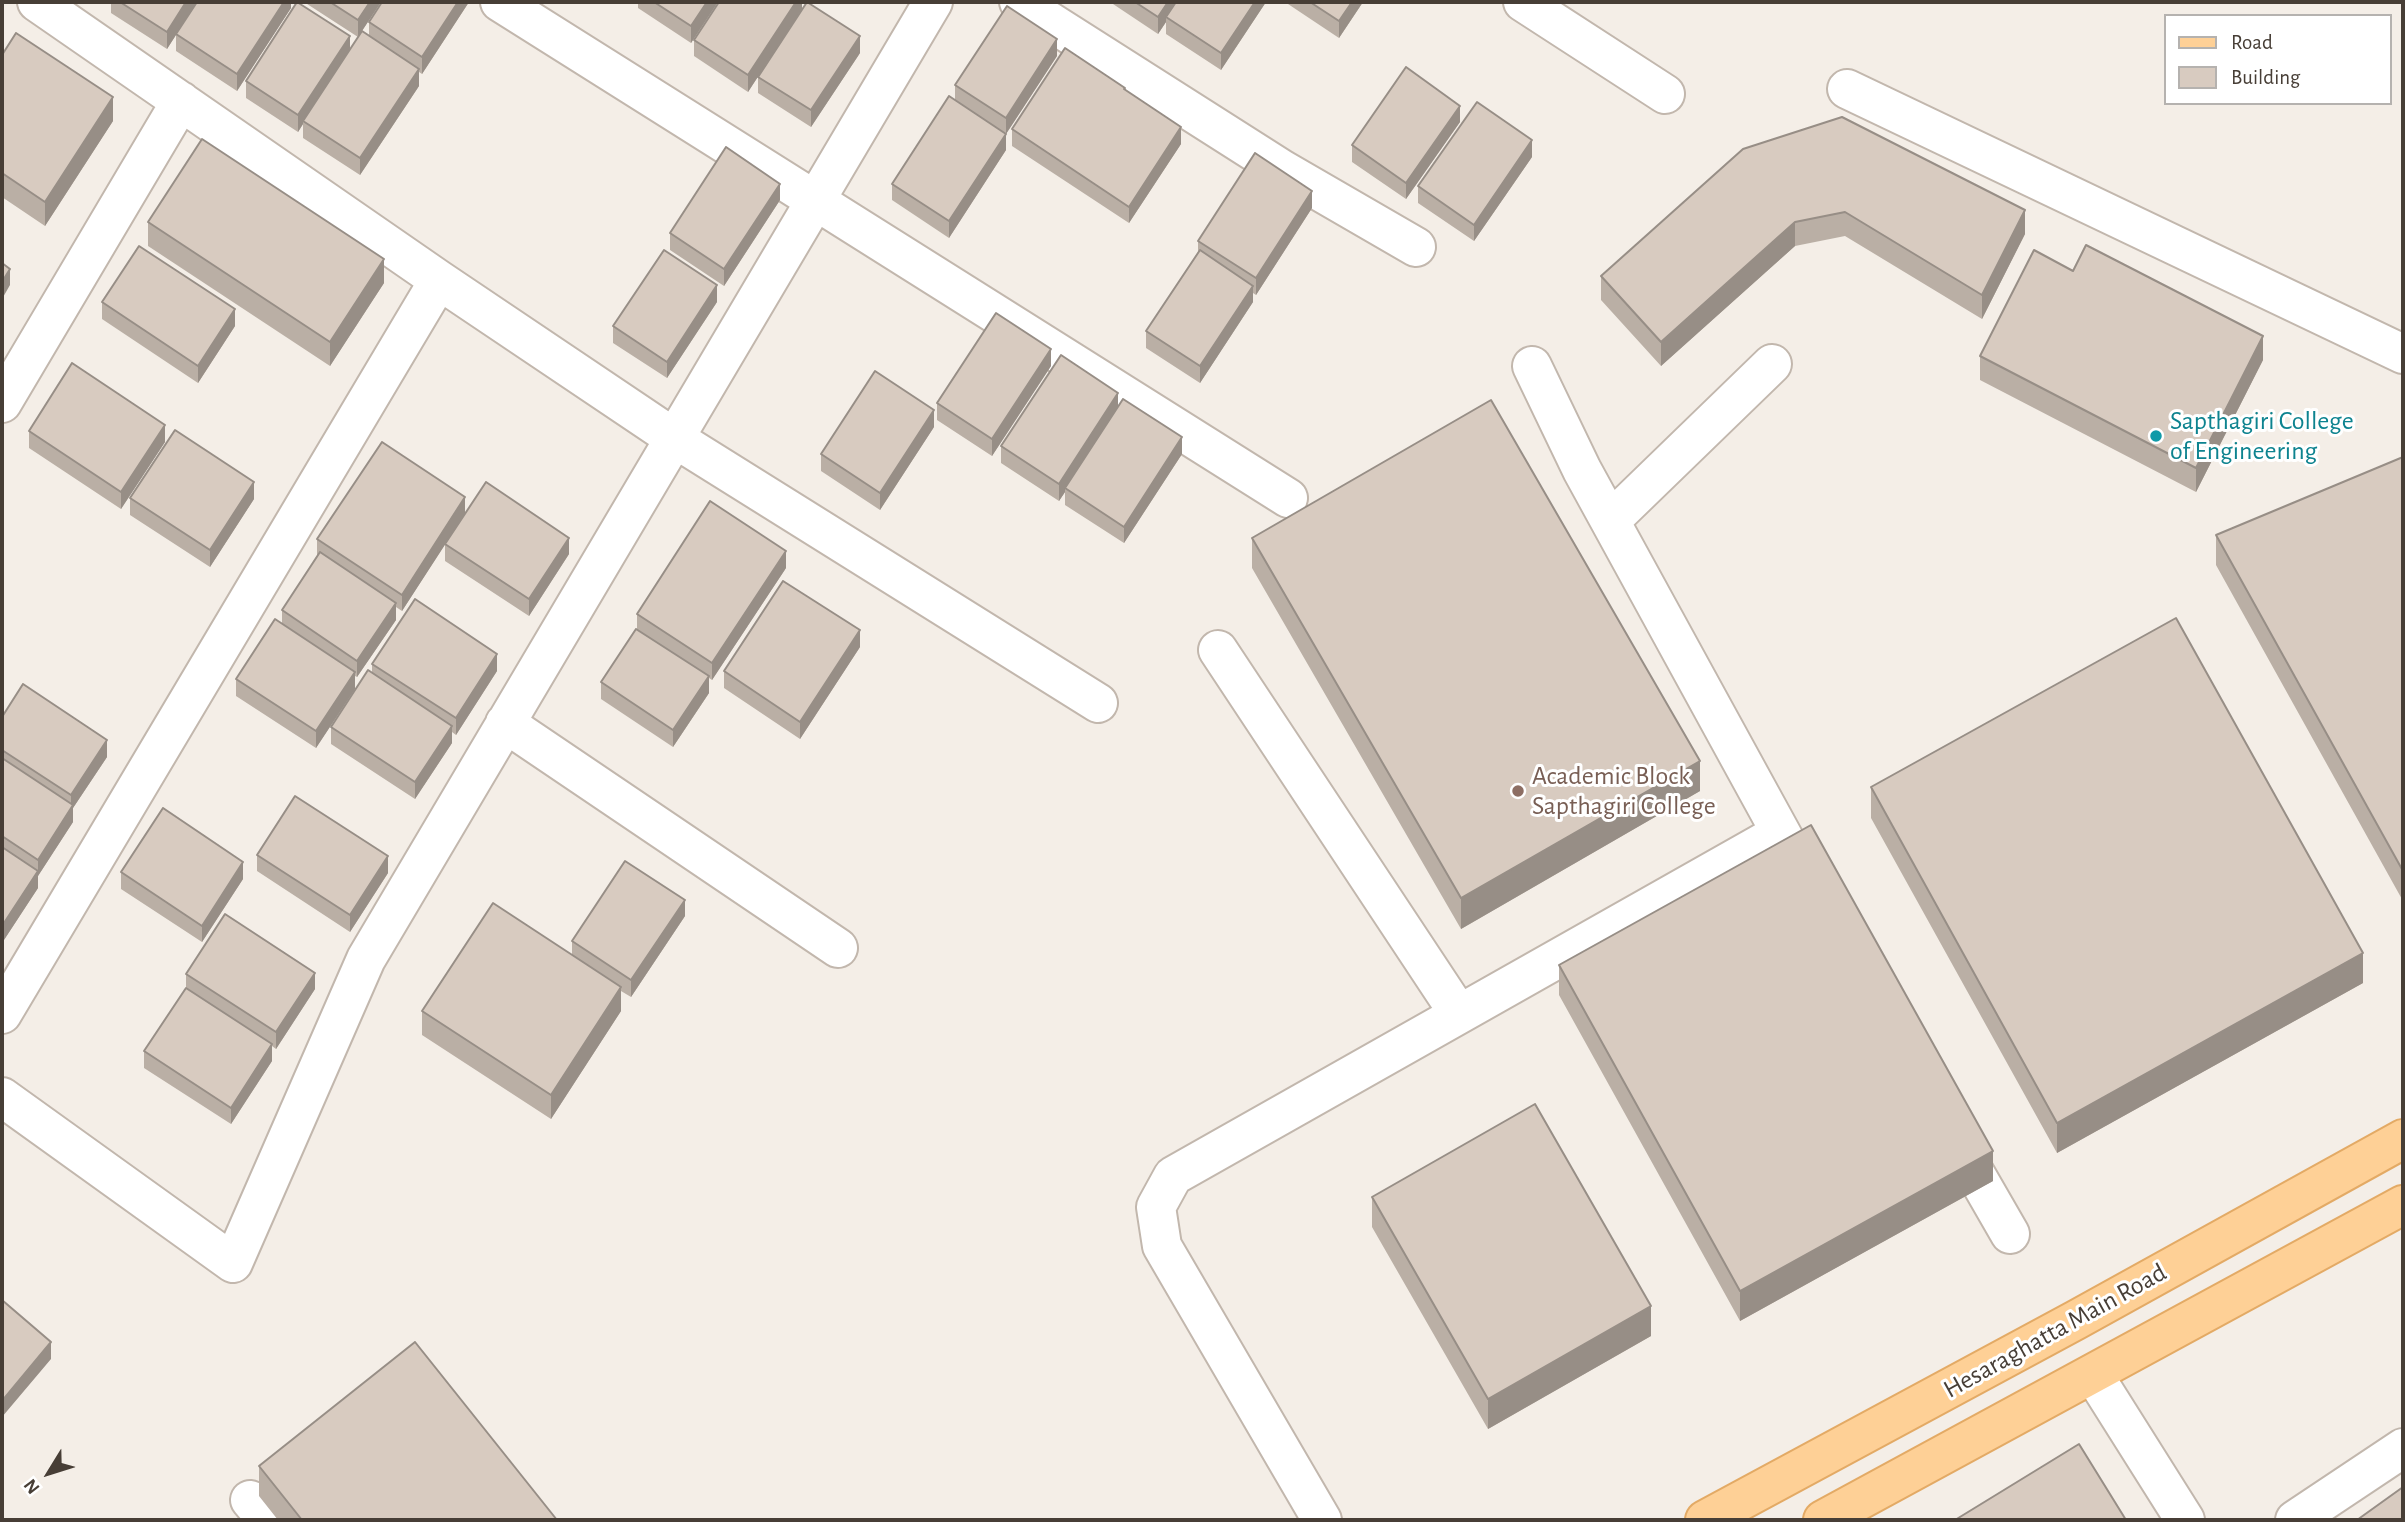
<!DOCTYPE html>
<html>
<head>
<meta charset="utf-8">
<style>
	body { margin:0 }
	#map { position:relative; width:2405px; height:1522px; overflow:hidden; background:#f4eee7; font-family:"Alegreya Sans",sans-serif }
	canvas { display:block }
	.frame { position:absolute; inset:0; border:4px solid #473e36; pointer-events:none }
	.legend { position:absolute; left:2164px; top:14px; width:228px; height:91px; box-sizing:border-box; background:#fff; border:2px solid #b5b2af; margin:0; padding:9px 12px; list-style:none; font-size:21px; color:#473e36 }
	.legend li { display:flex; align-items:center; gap:14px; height:35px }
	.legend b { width:35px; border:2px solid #b5b2af }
	.north { position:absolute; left:14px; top:1438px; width:70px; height:70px; -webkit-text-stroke:5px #fff; paint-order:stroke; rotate:232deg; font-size:19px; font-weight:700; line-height:28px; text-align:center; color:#473e36 }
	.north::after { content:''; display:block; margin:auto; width:24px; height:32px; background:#473e36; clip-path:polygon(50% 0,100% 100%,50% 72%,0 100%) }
</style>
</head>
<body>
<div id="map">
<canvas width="2405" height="1522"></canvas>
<div class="frame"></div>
<ul class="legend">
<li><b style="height:9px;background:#fed096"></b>Road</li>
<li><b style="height:19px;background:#d8cbc0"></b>Building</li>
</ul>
<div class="north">N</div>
</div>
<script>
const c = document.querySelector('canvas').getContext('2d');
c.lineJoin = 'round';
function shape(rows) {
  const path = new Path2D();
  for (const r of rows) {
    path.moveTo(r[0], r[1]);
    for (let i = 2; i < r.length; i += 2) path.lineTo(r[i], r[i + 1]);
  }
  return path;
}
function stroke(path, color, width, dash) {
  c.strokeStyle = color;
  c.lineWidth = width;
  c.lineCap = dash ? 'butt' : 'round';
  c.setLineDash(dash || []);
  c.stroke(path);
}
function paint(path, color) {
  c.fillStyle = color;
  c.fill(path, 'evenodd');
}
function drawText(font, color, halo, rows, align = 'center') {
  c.font = font + ' "Alegreya Sans",sans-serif';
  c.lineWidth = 6;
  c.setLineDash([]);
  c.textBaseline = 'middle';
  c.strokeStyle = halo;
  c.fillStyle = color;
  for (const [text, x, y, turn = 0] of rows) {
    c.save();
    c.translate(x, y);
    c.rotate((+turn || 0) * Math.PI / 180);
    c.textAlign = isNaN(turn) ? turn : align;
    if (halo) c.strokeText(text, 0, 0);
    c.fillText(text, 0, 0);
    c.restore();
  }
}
const minor = shape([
	[37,2,439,280,674,438,1098,703],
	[500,2,1288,498],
	[1019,2,1283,170,1416,247],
	[1523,2,1665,94],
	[1847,89,2403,354],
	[1532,366,1582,470,1793,855],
	[2,403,181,101],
	[1610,521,1772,364],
	[1218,650,1459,1014],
	[505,723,838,948],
	[2,1014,439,280],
	[2,1097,233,1263,366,959,933,2],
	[1957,1142,2010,1234],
	[2093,1374,2185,1520],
	[250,1500,267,1520],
	[1322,1520,1162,1246,1156,1207,1173,1176,1780,833],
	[2295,1520,2403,1448]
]);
const major = shape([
	[1705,1520,2076,1320,2403,1139],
	[1823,1520,2403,1205]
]);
stroke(minor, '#c2b7ad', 42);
stroke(major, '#e3aa65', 42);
stroke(minor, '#fff', 38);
stroke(major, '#fed096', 38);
paint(shape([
	[111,2,291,2,291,8,237,91,176,51,176,35,167,49,111,13],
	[304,2,381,2,362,31,369,35,369,22,469,2,422,74,419,72,419,86,360,175,303,138,303,124,298,132,246,98,246,81,350,49,358,37],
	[638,2,718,2,691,43,638,8],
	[802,2,802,9,748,92,694,56,694,40],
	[1110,2,1266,2,1221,70,1166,34,1166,22,1158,34],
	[1285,2,1363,2,1339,38],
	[860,53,811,127,758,93,758,77],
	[2,55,113,121,45,226,2,197],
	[1057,56,1006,134,1006,150,949,238,892,200,892,184,955,99,955,85],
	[1125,90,1181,144,1129,223,1012,146,1012,129],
	[1460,122,1406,199,1352,162,1352,145],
	[1743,149,2025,234,1982,319,1845,236,1795,246,1661,366,1601,300,1601,276],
	[1532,157,1474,241,1418,203,1418,186],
	[780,200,724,286,670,250,670,233],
	[1312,208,1256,295,1253,293,1253,302,1200,383,1146,348,1146,331,1198,252,1198,241],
	[148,222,384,283,330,366,148,246],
	[102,302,235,326,198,383,102,319],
	[717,302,667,378,613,343,613,326],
	[1980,356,2263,360,2196,492,1980,380],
	[1051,366,992,456,937,420,937,403],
	[1118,408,1182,454,1124,543,1065,505,1065,492,1059,501,1001,463,1001,446],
	[934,427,880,510,821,471,821,454],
	[29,431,165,442,121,509,29,448],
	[2403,457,2403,901,2216,565,2216,535],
	[130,498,254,499,210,567,130,515],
	[465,514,569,554,529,616,445,561,445,544,402,611,396,607,396,620,357,677,355,676,355,689,316,748,236,696,236,679,282,624,282,610,317,556,317,539],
	[1252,538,1700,791,1461,929,1252,568],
	[786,568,712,680,709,678,709,693,673,747,601,699,601,682,637,630,637,614],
	[860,647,800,739,724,688,724,671],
	[372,664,497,671,456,735,452,732,452,743,415,799,331,744,331,727,372,673],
	[2,717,107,757,73,808,73,822,38,876,38,888,2,943],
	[1871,787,2363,983,2057,1153,1871,818],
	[257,855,388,873,350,932,257,871],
	[121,872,243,879,202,942,121,889],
	[685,916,631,997,621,991,621,1011,551,1119,422,1035,422,1011,572,955,572,941],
	[1559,965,1993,1181,1740,1321,1559,995],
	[186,974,315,989,276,1049,272,1046,272,1061,231,1124,144,1068,144,1051,186,989],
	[1372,1197,1651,1336,1488,1429,1372,1227],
	[259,1466,557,1520,278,1520,259,1496]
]), '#baafa5');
paint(shape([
	[186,2,197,2,167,49,167,32],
	[284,2,291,2,291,8,237,91,237,74],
	[370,2,381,2,358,37,358,20],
	[458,2,469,2,422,74,422,57],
	[707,2,718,2,691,43,691,26],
	[796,2,802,2,802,9,748,92,748,75],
	[1168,2,1179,2,1166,17,1166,22,1158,34,1158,17],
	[1255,2,1266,2,1221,70,1221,53],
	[1352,2,1363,2,1339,38,1339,21],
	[350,36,350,52,303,121,303,124,298,132,298,115],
	[860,36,860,53,811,127,811,110],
	[1057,39,1057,56,1006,134,1006,150,949,238,949,221,1006,135,1006,118],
	[419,69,419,86,360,175,360,158],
	[113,97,113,121,45,226,45,202],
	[1460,106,1460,122,1406,199,1406,183],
	[1181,127,1181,144,1129,223,1129,207],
	[1532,140,1532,157,1474,241,1474,225],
	[780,184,780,200,724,286,724,269],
	[1312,191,1312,208,1256,295,1256,278],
	[2025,210,2025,234,1982,319,1982,295],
	[1795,222,1795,246,1661,366,1661,342],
	[384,259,384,283,330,366,330,342],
	[10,269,10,285,2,299,2,282],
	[717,285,717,302,667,378,667,362],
	[1253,286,1253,302,1200,383,1200,366],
	[235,309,235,326,198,383,198,366],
	[2263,336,2263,360,2196,492,2196,468],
	[1051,349,1051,366,992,456,992,439],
	[1118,393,1118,410,1065,488,1065,492,1059,501,1059,484],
	[934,410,934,427,880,510,880,493],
	[165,425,165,442,121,509,121,492],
	[1182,437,1182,454,1124,543,1124,527],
	[254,482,254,499,210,567,210,550],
	[465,497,465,514,402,611,402,595],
	[569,538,569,554,529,616,529,599],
	[786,551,786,568,712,680,712,663],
	[396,603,396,620,357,677,357,661],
	[860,630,860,647,800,739,800,722],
	[497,654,497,671,456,735,456,718],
	[355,672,355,689,316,748,316,731],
	[709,676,709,693,673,747,673,730],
	[452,726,452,743,415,799,415,782],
	[107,740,107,757,73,808,73,822,38,876,38,888,2,943,2,926,38,872,38,860,71,809,71,795],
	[1700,761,1700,791,1461,929,1461,898],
	[388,856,388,873,350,932,350,915],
	[243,862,243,879,202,942,202,926],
	[685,900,685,916,631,997,631,980],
	[2363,953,2363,983,2057,1153,2057,1123],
	[315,973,315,989,276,1049,276,1032],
	[621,987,621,1011,551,1119,551,1095],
	[272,1044,272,1061,231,1124,231,1108],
	[1993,1151,1993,1181,1740,1321,1740,1291],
	[1651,1306,1651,1336,1488,1429,1488,1399],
	[51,1342,51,1359,2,1417,2,1401]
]), '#978e86');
const building = shape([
	[120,2,186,2,167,32,120,2],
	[197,2,284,2,237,74,176,34,197,2],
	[297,2,350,36,298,115,246,81,297,2],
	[330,2,370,2,358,20,330,2],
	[382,2,458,2,422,57,369,22,382,2],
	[654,2,707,2,691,26,654,2],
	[719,2,796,2,748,75,694,40,719,2],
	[807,2,860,36,811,110,758,77,807,2],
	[1135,2,1168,2,1158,17,1135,2],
	[1176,2,1255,2,1221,53,1166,17,1176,2],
	[1310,2,1352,2,1339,21,1310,2],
	[1007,6,1057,39,1006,118,955,85,1007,6],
	[362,31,419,69,360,158,303,121,362,31],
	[16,33,113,97,45,202,2,173,2,55,16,33],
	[1065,48,1125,88,1124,89,1181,127,1129,207,1012,129,1065,48],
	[1406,67,1460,106,1406,183,1352,145,1406,67],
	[949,96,1006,134,949,221,892,184,949,96],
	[1477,102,1532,140,1474,225,1418,186,1477,102],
	[1842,117,2025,210,1982,295,1845,212,1795,222,1661,342,1601,276,1743,149,1842,117],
	[202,139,384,259,330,342,148,222,202,139],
	[726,147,780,184,724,269,670,233,726,147],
	[1255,153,1312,191,1256,278,1198,241,1255,153],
	[2086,245,2263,336,2196,468,1980,356,2034,250,2073,271,2086,245],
	[139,246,235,309,198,366,102,302,139,246],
	[664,250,717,285,667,362,613,326,664,250],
	[1200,250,1253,286,1200,366,1146,331,1200,250],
	[2,263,10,269,2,282,2,263],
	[996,313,1051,349,992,439,937,403,996,313],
	[1061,355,1118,393,1059,484,1001,446,1061,355],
	[72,363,165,425,121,492,29,431,72,363],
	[875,371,934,410,880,493,821,454,875,371],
	[1123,399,1182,437,1124,527,1065,488,1123,399],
	[1491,400,1700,761,1461,898,1252,538,1491,400],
	[175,430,254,482,210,550,130,498,175,430],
	[382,442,465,497,402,595,317,539,382,442],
	[2403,457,2403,871,2216,535,2403,457],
	[486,482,569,538,529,599,445,544,486,482],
	[710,501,786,551,712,663,637,614,710,501],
	[320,552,396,603,357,661,282,610,320,552],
	[783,581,860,630,800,722,724,671,783,581],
	[415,599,497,654,456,718,372,664,415,599],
	[2176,618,2363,953,2057,1123,1871,787,2176,618],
	[275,619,355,672,316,731,236,679,275,619],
	[636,629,709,676,673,730,601,682,636,629],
	[368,670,452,726,415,782,331,727,368,670],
	[23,684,107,740,71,795,2,750,2,717,23,684],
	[2,758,73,805,38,860,2,836,2,758],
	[295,796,388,856,350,915,257,855,295,796],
	[163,808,243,862,202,926,121,872,163,808],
	[1811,825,1993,1151,1740,1291,1559,965,1811,825],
	[2,847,38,871,2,926,2,847],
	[625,861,685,900,631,980,572,941,625,861],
	[493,903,621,987,551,1095,422,1011,493,903],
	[225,914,315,973,276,1032,186,974,225,914],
	[186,988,272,1044,231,1108,144,1051,186,988],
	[1535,1104,1651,1306,1488,1399,1372,1197,1535,1104],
	[2,1300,51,1342,2,1401,2,1300],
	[415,1342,557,1520,302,1520,259,1466,415,1342],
	[2079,1444,2126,1520,1955,1520,2079,1444],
	[2403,1487,2403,1520,2357,1520,2403,1487]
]);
paint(building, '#d8cbc0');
stroke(building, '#978e86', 2);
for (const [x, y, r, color] of [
	[2156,436,7,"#0f9aa8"],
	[1518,791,7,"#8d6e63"]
]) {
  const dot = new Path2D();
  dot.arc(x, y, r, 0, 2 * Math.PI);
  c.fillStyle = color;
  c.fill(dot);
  stroke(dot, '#fff', 2.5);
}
drawText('26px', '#0d838f', '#fff', [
	["Sapthagiri College",2170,421],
	["of Engineering",2170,451]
], 'left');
drawText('26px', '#785e54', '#fff', [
	["Academic Block",1532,776],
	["Sapthagiri College",1532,806]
], 'left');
drawText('26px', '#473e36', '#fff', [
	["Hesaraghatta Main Road",2055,1331,-29]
]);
</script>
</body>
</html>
